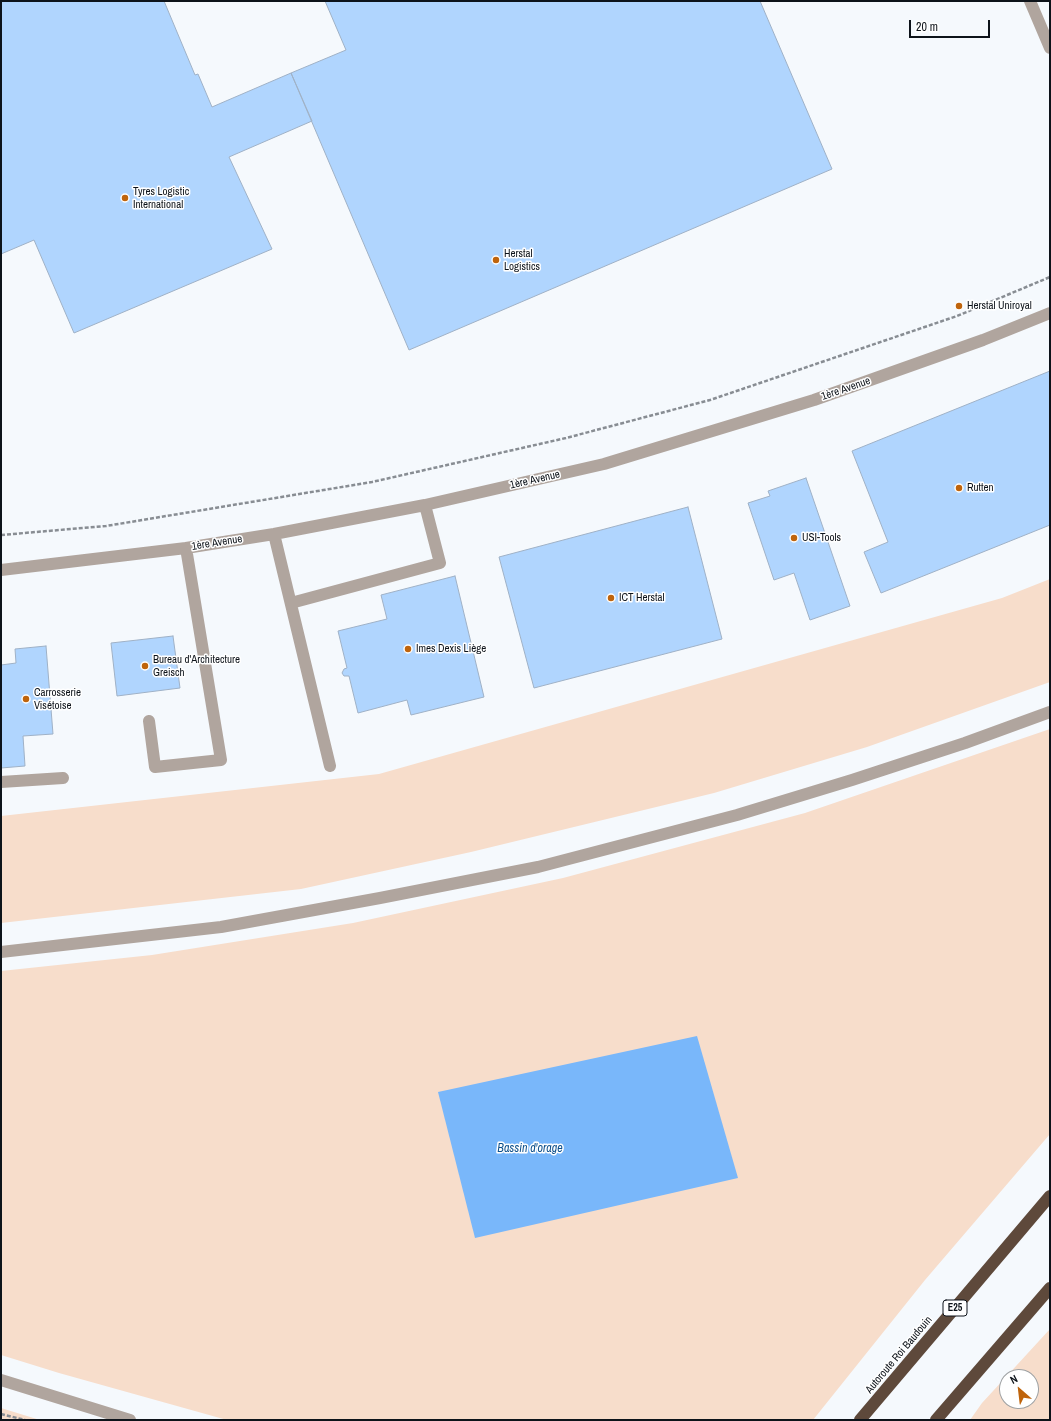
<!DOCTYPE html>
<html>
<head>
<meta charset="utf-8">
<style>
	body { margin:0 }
	#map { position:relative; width:1051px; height:1421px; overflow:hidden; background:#f5f9fd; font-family:"Archivo Narrow",sans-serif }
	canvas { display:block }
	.frame { position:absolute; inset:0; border:2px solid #0d131a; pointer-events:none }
	.north { position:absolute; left:999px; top:1369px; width:40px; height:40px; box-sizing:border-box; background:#fff; border:1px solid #9ea1a3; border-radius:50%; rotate:332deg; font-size:11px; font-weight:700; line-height:16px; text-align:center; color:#0d131a }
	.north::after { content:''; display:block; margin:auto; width:14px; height:18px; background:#bf640c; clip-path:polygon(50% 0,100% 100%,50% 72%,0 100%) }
	.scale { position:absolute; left:909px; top:20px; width:81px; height:18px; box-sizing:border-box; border:2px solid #0d131a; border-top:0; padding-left:5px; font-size:12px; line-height:14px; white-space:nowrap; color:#0d131a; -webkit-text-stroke:3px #fff; paint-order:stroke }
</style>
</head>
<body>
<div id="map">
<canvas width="1051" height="1421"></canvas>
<div class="frame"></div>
<div class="north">N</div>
<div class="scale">20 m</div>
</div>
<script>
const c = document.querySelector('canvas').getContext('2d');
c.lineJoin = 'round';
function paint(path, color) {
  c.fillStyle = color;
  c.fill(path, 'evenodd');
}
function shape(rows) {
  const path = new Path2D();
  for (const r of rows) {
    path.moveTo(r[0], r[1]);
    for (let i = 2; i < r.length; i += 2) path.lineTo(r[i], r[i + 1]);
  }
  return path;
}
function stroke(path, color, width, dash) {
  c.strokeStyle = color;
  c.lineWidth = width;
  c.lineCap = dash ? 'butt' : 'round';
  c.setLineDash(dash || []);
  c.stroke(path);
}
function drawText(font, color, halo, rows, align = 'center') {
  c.font = font + ' "Archivo Narrow",sans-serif';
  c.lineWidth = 3;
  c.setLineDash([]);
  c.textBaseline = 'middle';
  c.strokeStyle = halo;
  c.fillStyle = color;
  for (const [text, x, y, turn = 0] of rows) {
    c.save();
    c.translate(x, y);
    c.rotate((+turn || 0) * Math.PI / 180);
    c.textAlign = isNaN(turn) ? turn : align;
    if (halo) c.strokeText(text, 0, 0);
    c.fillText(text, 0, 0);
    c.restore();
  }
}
paint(shape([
	[1050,579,1050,682,867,747,714,793,471,852,301,889,1,923,1,816,379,774,1002,598],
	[1050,729,1050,1134,925,1280,813,1420,227,1420,59,1373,1,1355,1,971,152,955,353,923,563,878,805,813],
	[1050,1329,1050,1420,970,1420,982,1403],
	[1007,1377,1031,1377,1031,1401,1007,1401],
	[1,1408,40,1420,1,1420]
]), '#f7ddcb');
paint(shape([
	[697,1036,738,1178,475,1238,438,1092]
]), '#79b7fa');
const building = shape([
	[1,1,164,1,195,75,198,74,212,107,291,73,312,121,229,157,272,249,74,333,34,240,1,254,1,1],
	[325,1,760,1,832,169,409,350,291,73,346,50,325,1],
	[1050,371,1050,525,881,593,864,552,888,542,852,451,1050,371],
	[806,478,850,606,810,620,794,573,774,580,748,503,770,496,768,491,806,478],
	[688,507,722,639,534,688,499,557,688,507],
	[455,576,484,697,411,715,407,700,358,713,349,676,344,676,342,673,344,669,347,668,338,631,387,619,381,595,455,576],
	[173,636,180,688,117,696,111,643,173,636],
	[46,646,53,734,23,736,25,766,1,768,1,665,16,663,15,649,46,646]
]);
paint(building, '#b0d5fe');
stroke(building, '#9fb1c6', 1);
stroke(shape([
	[1,535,106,526,372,482,566,438,710,400,957,316,1050,277],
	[1,1414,25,1420]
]), '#888d93', 2.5, [4, 2]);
stroke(shape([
	[1030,1,1050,48],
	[274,534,330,766],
	[1,570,186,548,274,534,425,505,604,464,814,400,983,340,1050,313],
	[291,603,440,563,425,505],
	[149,721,155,767,221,760,186,548],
	[1,782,63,778],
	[1,952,221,927,380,898,538,867,737,815,852,780,965,743,1050,712],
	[1,1380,130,1420]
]), '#b0a59e', 12);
stroke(shape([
	[860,1420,1050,1196],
	[936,1420,1050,1288]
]), '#5e493b', 12);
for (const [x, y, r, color] of [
	[125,198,4,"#bf640c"],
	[496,260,4,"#bf640c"],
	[959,306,4,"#bf640c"],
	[959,488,4,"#bf640c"],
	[794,538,4,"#bf640c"],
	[611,598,4,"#bf640c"],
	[408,649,4,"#bf640c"],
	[145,666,4,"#bf640c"],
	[26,699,4,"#bf640c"]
]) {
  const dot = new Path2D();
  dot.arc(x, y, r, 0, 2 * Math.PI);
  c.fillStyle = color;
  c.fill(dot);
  stroke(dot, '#fff', 1.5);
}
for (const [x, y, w] of [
	[955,1308,24]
]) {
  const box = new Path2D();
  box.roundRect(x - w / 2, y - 8, w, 16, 3);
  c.fillStyle = '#fff';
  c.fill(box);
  stroke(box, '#0d131a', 1);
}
drawText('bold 10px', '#0d131a', null, [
	["E25",955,1308]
]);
drawText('11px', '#0d131a', '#fff', [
	["Tyres Logistic",133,192],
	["International",133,205],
	["Herstal",504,254],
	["Logistics",504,267],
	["Herstal Uniroyal",967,306],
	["Rutten",967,488],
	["USI-Tools",802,538],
	["ICT Herstal",619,598],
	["Imes Dexis Liège",416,649],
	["Bureau d'Architecture",153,660],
	["Greisch",153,673],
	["Carrosserie",34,693],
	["Visétoise",34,706]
], 'left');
drawText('11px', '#0d131a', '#fff', [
	["1ère Avenue",846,389,-19],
	["1ère Avenue",535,480,-13],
	["1ère Avenue",217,543,-9],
	["Autoroute Roi Baudouin",899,1355,-50]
]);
drawText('italic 12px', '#0c4f8b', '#fff', [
	["Bassin d'orage",530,1149]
]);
</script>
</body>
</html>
